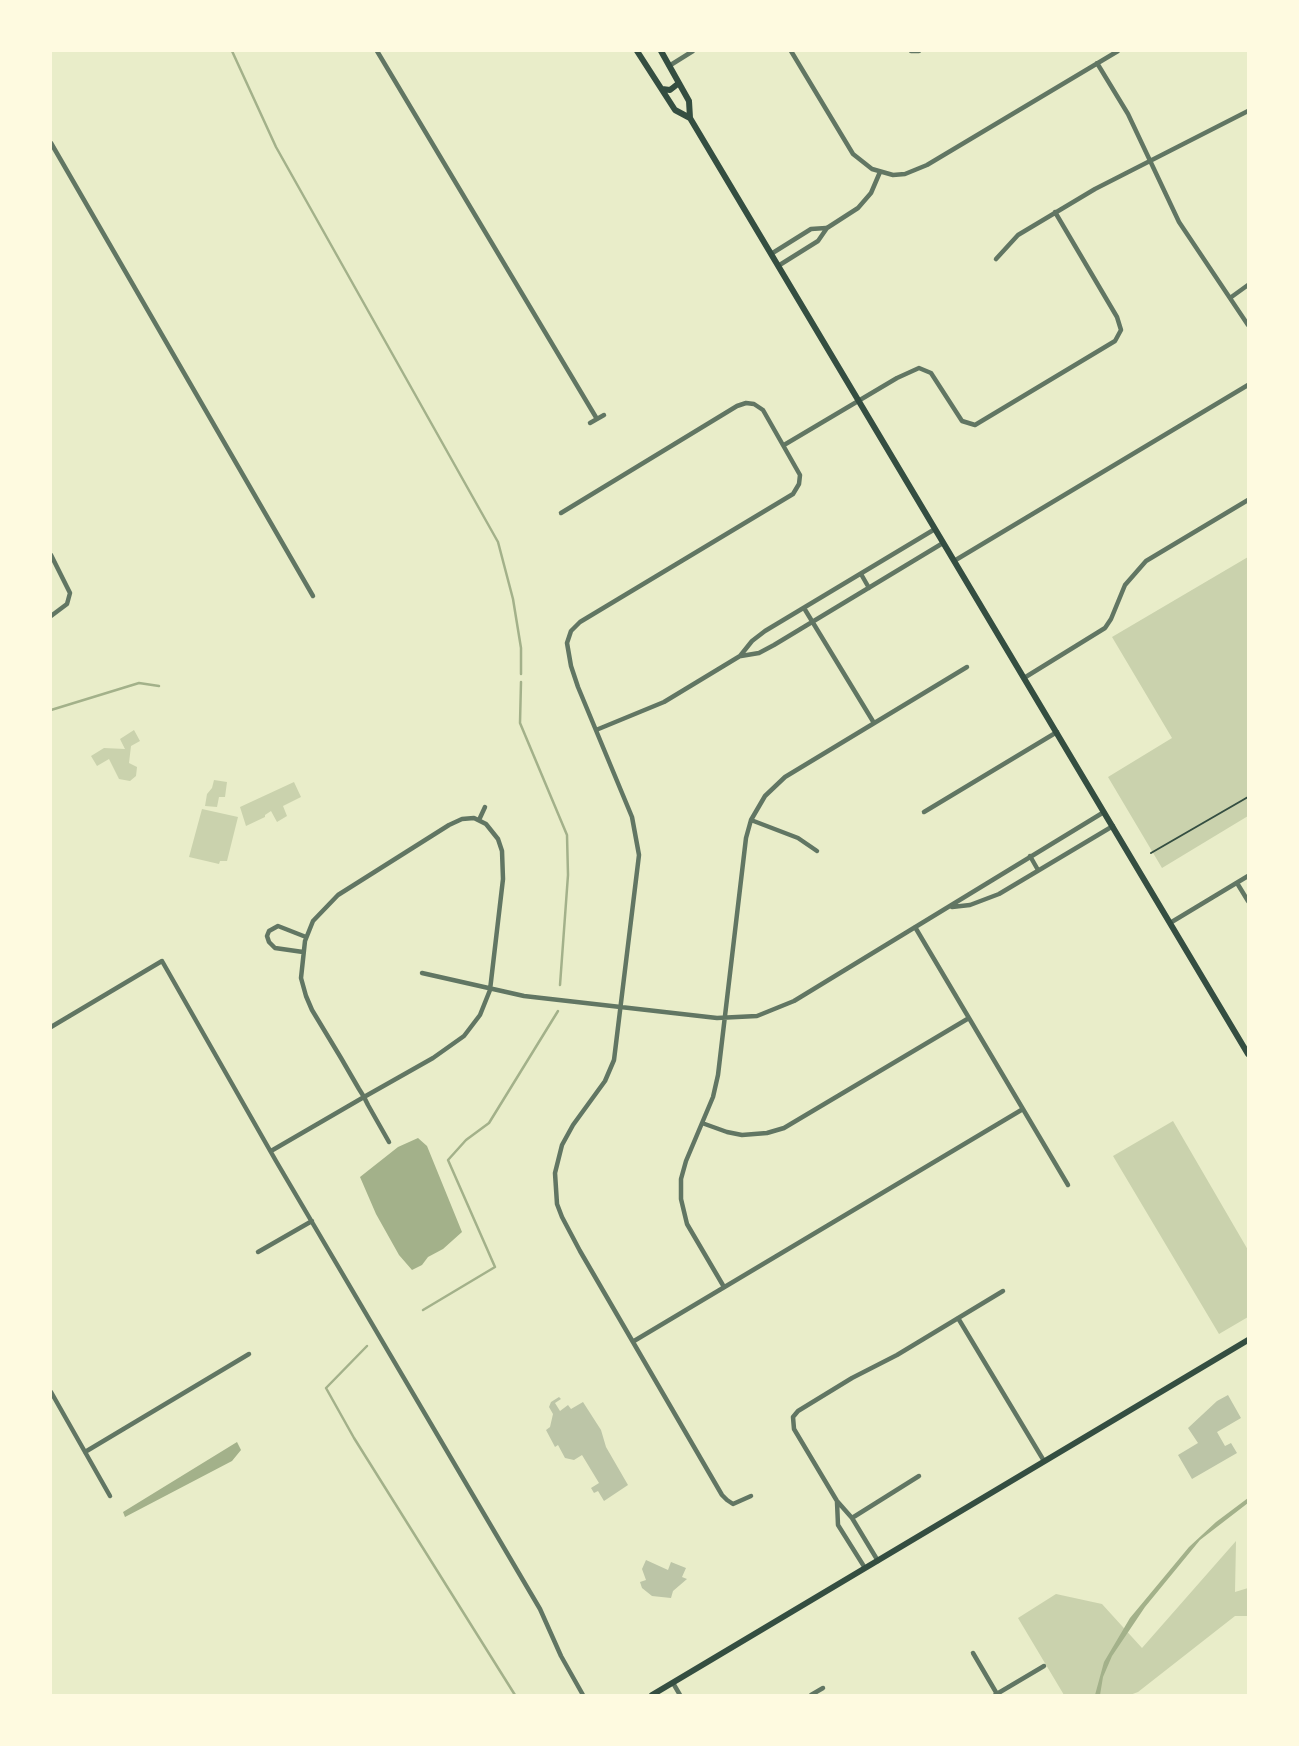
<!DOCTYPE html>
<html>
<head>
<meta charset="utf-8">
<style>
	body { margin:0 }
	#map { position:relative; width:1299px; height:1746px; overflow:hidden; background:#e9edc9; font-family:Barlow,sans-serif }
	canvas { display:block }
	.frame { position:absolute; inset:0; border:52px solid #fefae0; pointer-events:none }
</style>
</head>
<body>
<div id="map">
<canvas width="1299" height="1746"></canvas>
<div class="frame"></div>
</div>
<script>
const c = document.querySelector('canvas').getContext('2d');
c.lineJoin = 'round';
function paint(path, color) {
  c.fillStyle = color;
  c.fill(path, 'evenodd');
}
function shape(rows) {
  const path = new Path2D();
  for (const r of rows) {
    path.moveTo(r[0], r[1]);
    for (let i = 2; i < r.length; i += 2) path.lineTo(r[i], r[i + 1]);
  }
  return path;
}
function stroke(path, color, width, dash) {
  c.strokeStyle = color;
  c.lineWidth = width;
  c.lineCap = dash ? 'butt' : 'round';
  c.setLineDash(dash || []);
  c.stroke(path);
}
paint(shape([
	[1248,557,1248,816,1162,868,1108,777,1172,738,1112,637],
	[134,730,140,741,131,746,129,763,137,767,136,776,130,781,119,779,109,759,97,766,91,756,104,748,125,749,120,739],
	[214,780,227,782,225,797,219,797,217,807,205,806,207,794,212,788],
	[294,782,301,797,283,806,287,816,277,822,271,811,265,815,265,817,246,826,240,807],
	[202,809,238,817,227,861,220,861,219,864,189,857],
	[1173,1121,1248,1250,1248,1317,1219,1334,1113,1156],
	[1236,1541,1235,1592,1248,1588,1248,1616,1235,1616,1138,1692,1130,1695,1064,1695,1018,1618,1056,1594,1102,1604,1142,1648]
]), '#cad2ad');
paint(shape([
	[418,1138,427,1146,462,1232,443,1249,428,1257,422,1265,412,1270,399,1255,376,1214,360,1177,398,1147],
	[237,1442,241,1450,232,1461,125,1517,123,1512],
	[1248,1498,1248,1503,1200,1540,1145,1607,1112,1656,1103,1677,1100,1695,1095,1695,1104,1662,1130,1618,1189,1547,1216,1522]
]), '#a3b18a');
stroke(shape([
	[232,51,276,147,498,542,513,599,521,648,521,674],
	[521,682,520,723,567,835,568,875,560,985],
	[51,710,139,683,159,686],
	[423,1310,495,1267,448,1160,466,1140,489,1123,558,1011],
	[367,1346,326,1388,354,1438,515,1695]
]), '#a3b18a', 2.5);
paint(shape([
	[1228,1395,1241,1418,1217,1432,1225,1446,1231,1443,1237,1453,1192,1479,1178,1455,1198,1443,1188,1428,1217,1401],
	[559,1397,561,1399,555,1403,560,1411,568,1405,571,1409,583,1402,601,1430,606,1447,628,1485,604,1501,598,1491,594,1493,591,1488,599,1483,582,1455,574,1460,565,1458,558,1445,555,1447,546,1430,550,1427,553,1414,549,1407,551,1402],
	[646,1560,668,1570,671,1562,686,1568,682,1577,687,1579,673,1591,671,1598,652,1596,642,1588,640,1582,646,1580,642,1569]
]), '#bcc5a7');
stroke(shape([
	[1151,853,1248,797]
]), '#344e41', 2);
stroke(shape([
	[377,51,597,419],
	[791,51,853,154,872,169,893,175,905,174,927,165,1118,51],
	[911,51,919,51],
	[1097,63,1128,114,1179,222,1248,325],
	[669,66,693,51],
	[51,143,313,596],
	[771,254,811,229,826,228],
	[996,259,1018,235,1095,189,1248,111],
	[778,266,818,241,827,228,858,208,871,193,880,172],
	[1230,298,1248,285],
	[590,423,604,415],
	[784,445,897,378,919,368,931,373,962,421,975,425,1115,341,1121,330,1117,317,1055,212],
	[561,513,737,406,746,403,754,404,763,410,800,475,799,484,793,494,580,622,571,631,567,643,571,666,578,687,632,817,639,855,614,1060,605,1081,573,1125,562,1145,555,1173,557,1204,562,1217,580,1251,722,1495,727,1500,733,1504,751,1496],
	[51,555,70,593,67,604,51,616],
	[954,561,1248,385],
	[861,574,869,588],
	[804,608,874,723],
	[741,656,759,653,774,645,943,543],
	[1024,678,1105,628,1111,619,1125,585,1146,561,1248,500],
	[596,730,664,702,740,656,752,641,765,631,935,529],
	[924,812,1057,732],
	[479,820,485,807],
	[751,820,798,838,817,851],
	[1030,856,1038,870],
	[1237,883,1248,901],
	[952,907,970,905,999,894,1113,826],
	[1170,923,1248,876],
	[915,927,1068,1185],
	[303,952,275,948,269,942,267,936,269,931,278,926,306,937],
	[422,973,524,996,717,1018,757,1016,794,1001,1104,812],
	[51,1027,162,961,276,1161,540,1609,561,1656,583,1695],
	[702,1123,727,1132,742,1135,767,1133,784,1128,969,1018],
	[271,1151,364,1097,433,1058,464,1036,480,1015,490,990,503,879,502,851,498,839,486,824,474,818,462,819,449,825,338,895,313,921,305,941,301,978,306,996,312,1010,341,1058,359,1089,364,1097,368,1105,389,1142],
	[258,1252,312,1221],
	[724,1287,687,1224,681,1199,681,1179,686,1161,713,1097,718,1075,746,838,751,820,765,796,785,777,967,667],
	[958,1318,1044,1461],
	[634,1341,1023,1109],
	[51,1392,110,1496],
	[85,1452,249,1354],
	[837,1502,838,1525,865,1568],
	[852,1518,919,1476],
	[878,1561,852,1518,837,1501,794,1429,793,1417,798,1411,852,1378,897,1355,1003,1291],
	[973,1653,997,1694],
	[673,1683,680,1695],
	[811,1695,823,1688],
	[995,1695,1044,1666]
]), '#617663', 4.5);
stroke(shape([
	[637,51,675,110,690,118],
	[661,51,689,101,690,118,1248,1054],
	[662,89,670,90,679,83],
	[652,1695,1248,1340]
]), '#344e41', 6);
</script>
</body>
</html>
